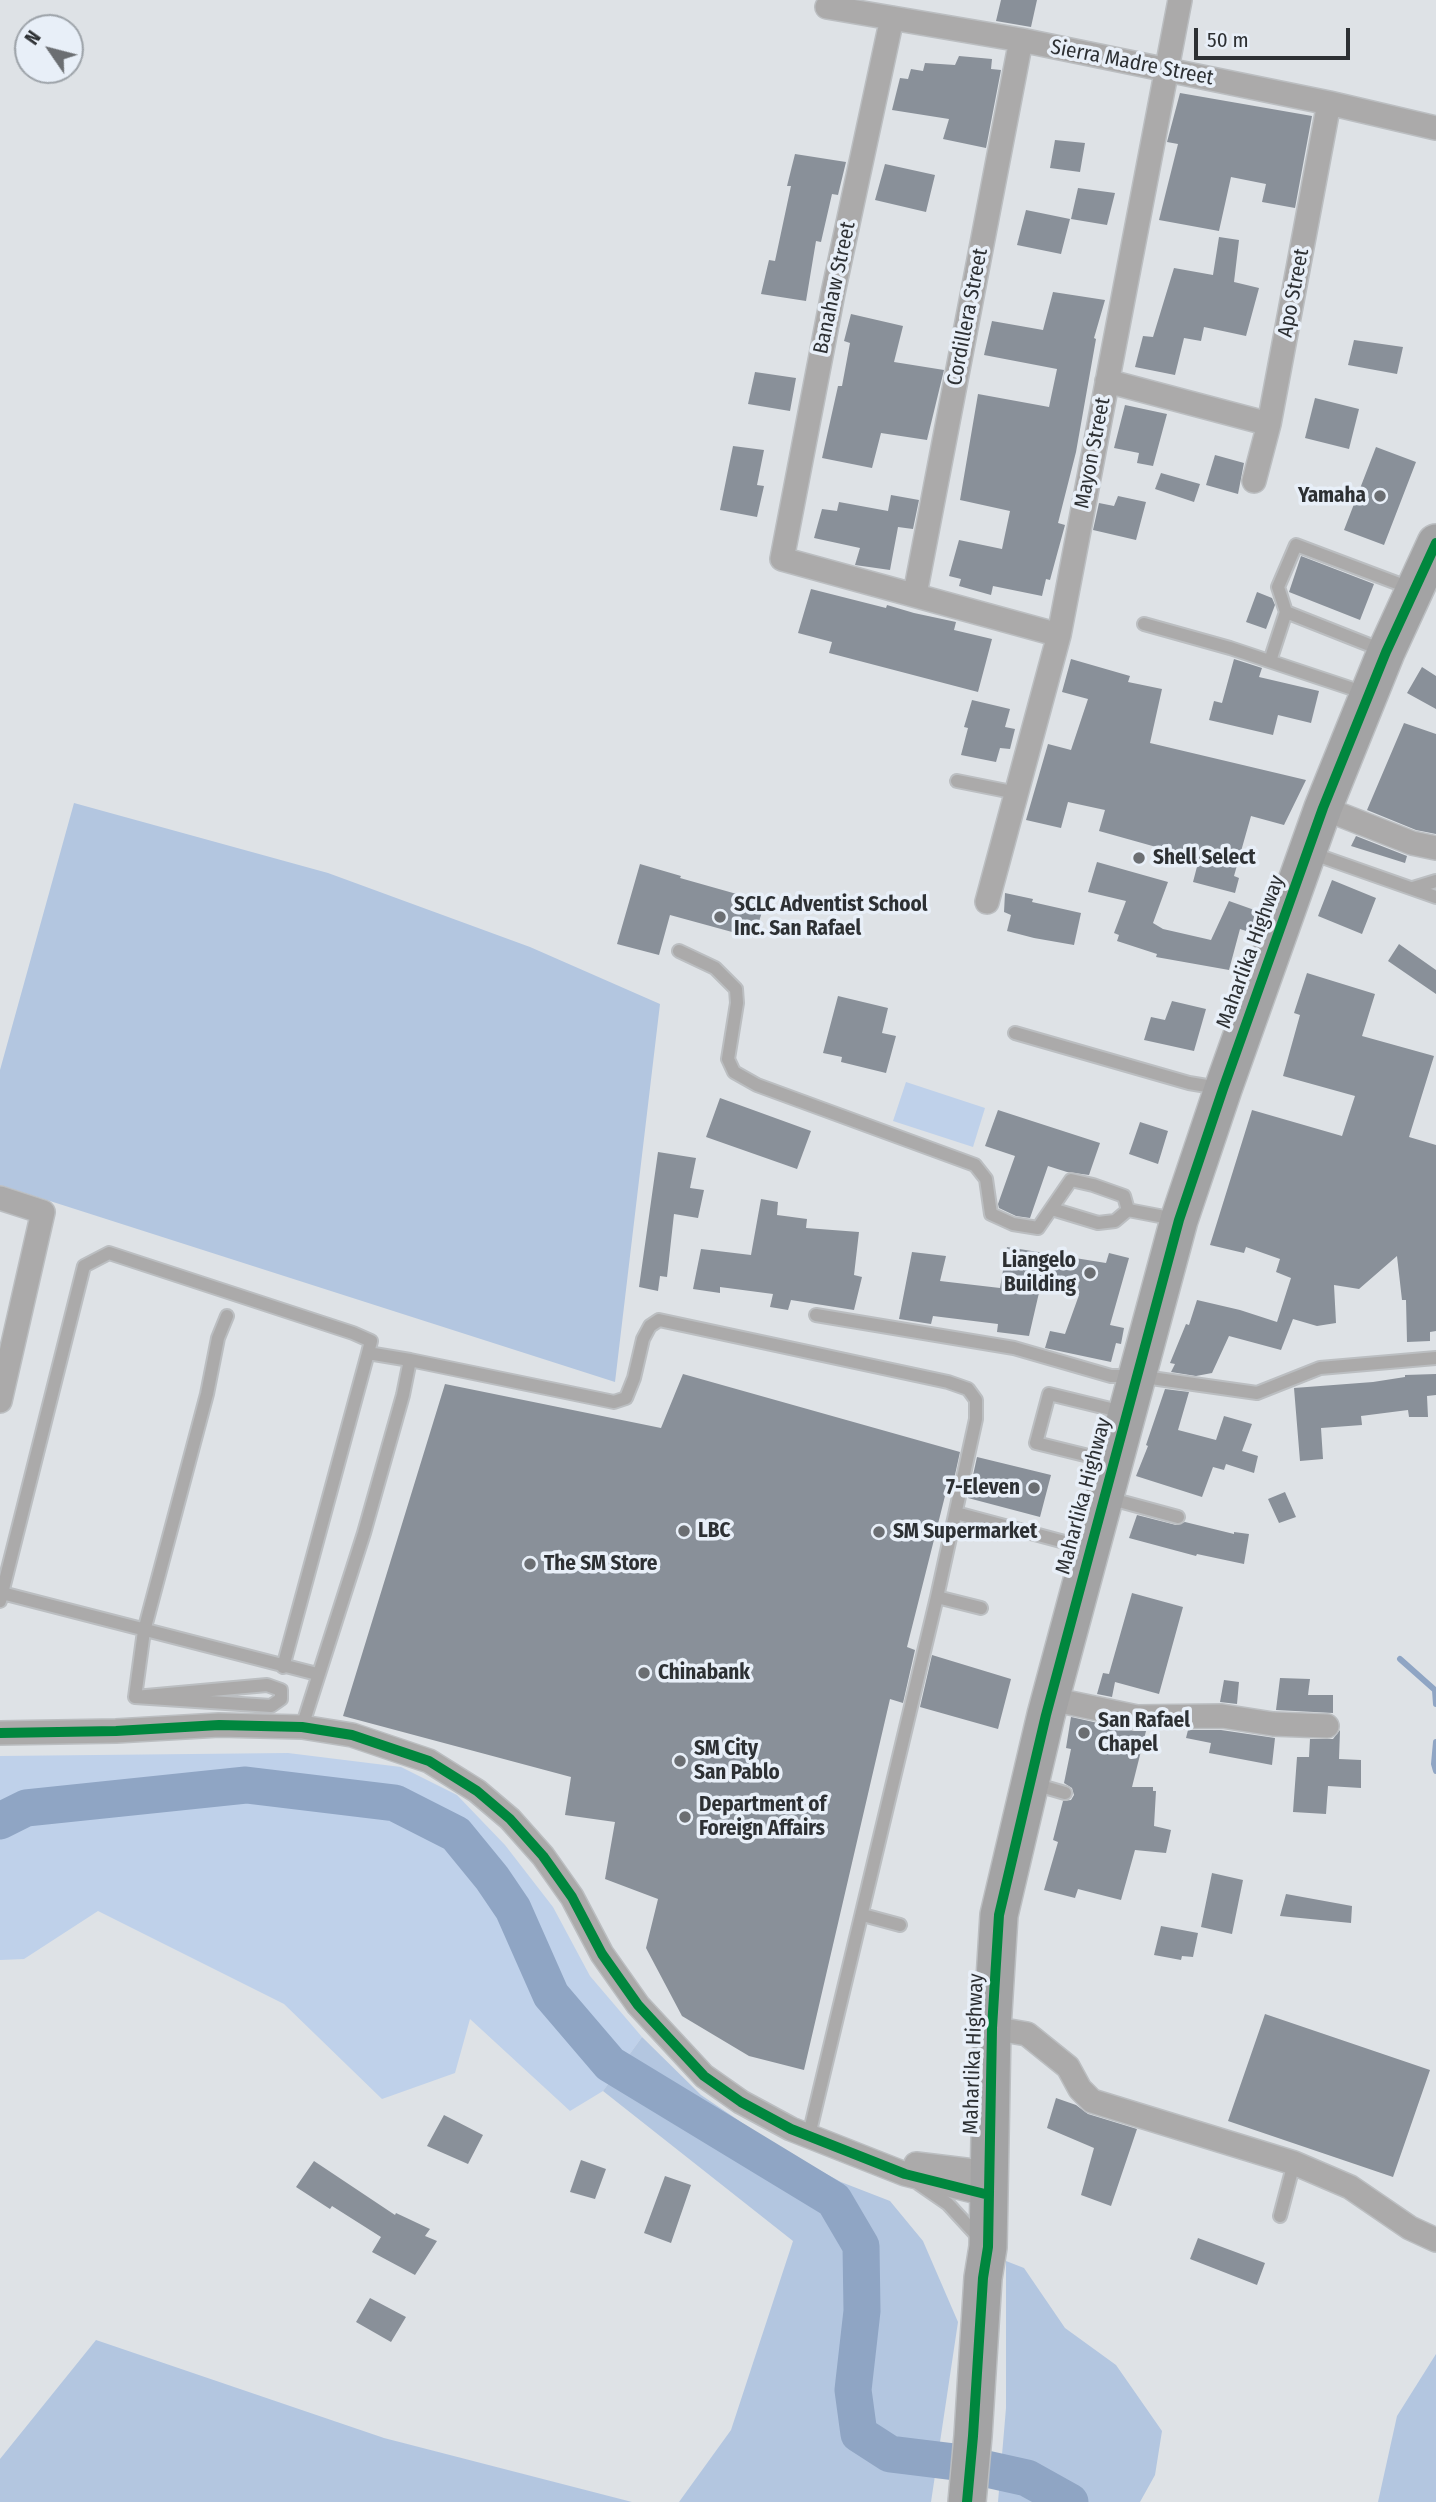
<!DOCTYPE html>
<html>
<head>
<meta charset="utf-8">
<style>
	body { margin:0 }
	#map { position:relative; width:1436px; height:2502px; overflow:hidden; background:#dee2e6; font-family:"Fira Sans Condensed",sans-serif }
	canvas { display:block }
	.north { position:absolute; left:14px; top:14px; width:70px; height:70px; box-sizing:border-box; background:#e8eff8; border:2px solid #9da3a9; border-radius:50%; rotate:305deg; font-size:19px; font-weight:700; line-height:28px; text-align:center; color:#2d3033 }
	.north::after { content:''; display:block; margin:auto; width:24px; height:32px; background:#6b6e72; clip-path:polygon(50% 0,100% 100%,50% 72%,0 100%) }
	.scale { position:absolute; left:1194px; top:28px; width:156px; height:32px; box-sizing:border-box; border:4px solid #2d3033; border-top:0; padding-left:9px; font-size:21px; line-height:24px; white-space:nowrap; color:#2d3033; -webkit-text-stroke:5px #e8eff8; paint-order:stroke }
</style>
</head>
<body>
<div id="map">
<canvas width="1436" height="2502"></canvas>
<div class="north">N</div>
<div class="scale">50 m</div>
</div>
<script>
const c = document.querySelector('canvas').getContext('2d');
c.lineJoin = 'round';
function paint(path, color) {
  c.fillStyle = color;
  c.fill(path, 'evenodd');
}
function shape(rows) {
  const path = new Path2D();
  for (const r of rows) {
    path.moveTo(r[0], r[1]);
    for (let i = 2; i < r.length; i += 2) path.lineTo(r[i], r[i + 1]);
  }
  return path;
}
function stroke(path, color, width, dash) {
  c.strokeStyle = color;
  c.lineWidth = width;
  c.lineCap = dash ? 'butt' : 'round';
  c.setLineDash(dash || []);
  c.stroke(path);
}
function drawText(font, color, halo, rows, align = 'center') {
  c.font = font + ' "Fira Sans Condensed",sans-serif';
  c.lineWidth = 7;
  c.setLineDash([]);
  c.textBaseline = 'middle';
  c.strokeStyle = halo;
  c.fillStyle = color;
  for (const [text, x, y, turn = 0] of rows) {
    c.save();
    c.translate(x, y);
    c.rotate((+turn || 0) * Math.PI / 180);
    c.textAlign = isNaN(turn) ? turn : align;
    if (halo) c.strokeText(text, 0, 0);
    c.fillText(text, 0, 0);
    c.restore();
  }
}
paint(shape([
	[906,1082,985,1108,973,1147,893,1121],
	[288,1753,401,1767,457,1795,505,1845,553,1907,590,1976,642,2037,603,2091,570,2111,470,2019,455,2073,382,2099,284,2004,98,1911,24,1959,0,1960,0,1756]
]), '#bfd1ea');
paint(shape([
	[74,803,328,873,530,947,660,1004,615,1382,0,1185,0,1070],
	[642,2037,701,2095,781,2149,841,2182,890,2201,923,2241,958,2322,931,2502,679,2502,731,2430,793,2241,603,2091],
	[1006,2261,1024,2268,1065,2328,1116,2365,1162,2431,1155,2475,1140,2502,998,2502,1006,2408],
	[96,2340,384,2438,632,2502,0,2502,0,2459],
	[1436,2354,1436,2502,1378,2502,1397,2416]
]), '#b3c6e0');
stroke(shape([
	[1400,1659,1435,1690,1436,1704],
	[1436,1742,1434,1764,1436,1771]
]), '#8fa5c4', 6);
stroke(shape([
	[0,1821,26,1808,246,1785,395,1803,456,1834,492,1878,513,1909,551,1995,610,2064,834,2200,861,2246,862,2311,853,2390,859,2434,890,2454,955,2462,1027,2478,1070,2502]
]), '#8fa5c4', 37);
paint(shape([
	[1001,0,1037,0,1031,27,996,21],
	[959,56,992,59,991,69,1001,70,986,148,943,139,949,119,892,110,900,78,908,79,911,69,923,71,925,63,955,65],
	[1180,93,1312,116,1295,208,1262,202,1266,184,1231,177,1219,231,1159,220,1178,144,1167,142],
	[1055,140,1085,143,1080,172,1050,168],
	[795,154,846,162,838,195,832,194,821,242,816,241,806,301,761,294,769,260,775,261,791,186,787,186],
	[885,164,935,175,926,212,875,200],
	[1078,188,1115,193,1107,225,1071,219],
	[1026,210,1070,219,1061,254,1017,245],
	[1219,237,1239,240,1234,282,1259,288,1246,336,1204,327,1201,341,1184,338,1175,375,1135,367,1143,336,1153,337,1174,268,1213,275],
	[1053,292,1105,300,1094,338,1096,339,1076,452,1058,523,1065,525,1050,580,1046,579,1042,596,993,586,991,595,959,586,961,579,949,576,959,540,1002,549,1010,511,960,500,978,394,1049,407,1057,369,984,355,992,321,1043,330],
	[851,314,903,326,894,362,944,370,927,440,881,433,872,468,822,458,838,386,842,386,850,343,844,341],
	[1354,340,1403,347,1397,374,1348,365],
	[755,372,796,378,790,411,748,404],
	[1315,398,1359,409,1349,449,1305,438],
	[1125,405,1167,414,1153,466,1137,463,1139,453,1114,448],
	[733,446,764,450,757,485,764,486,757,517,720,510],
	[1376,447,1416,462,1384,545,1344,530],
	[1215,455,1244,463,1238,494,1206,485],
	[1161,473,1200,484,1194,502,1155,489],
	[891,495,919,500,913,529,898,527,890,570,855,565,860,548,814,538,822,509,837,511,839,502,888,511],
	[1118,496,1146,502,1136,540,1093,530,1099,503,1114,506],
	[1301,556,1374,584,1360,620,1289,592],
	[811,589,886,608,887,605,914,613,956,622,954,630,992,639,978,692,829,653,832,642,798,633],
	[1257,592,1272,598,1275,605,1266,629,1246,622],
	[1071,659,1130,676,1128,682,1162,689,1150,743,1306,780,1284,825,1251,816,1234,876,1239,878,1235,893,1193,882,1199,859,1099,831,1105,810,1068,802,1061,828,1026,820,1048,744,1071,750,1088,699,1062,692],
	[1234,659,1262,668,1259,677,1319,691,1311,723,1278,715,1273,735,1209,720,1214,701,1222,703],
	[1422,667,1436,676,1436,709,1407,693],
	[972,700,1010,709,1005,727,1015,729,1010,749,1000,748,996,762,961,755,968,728,964,727],
	[1404,723,1436,734,1436,834,1416,830,1367,810],
	[1356,836,1407,856,1405,863,1351,846],
	[1097,862,1168,882,1153,923,1163,929,1211,940,1229,901,1260,912,1252,933,1240,929,1229,970,1156,957,1157,954,1117,941,1119,935,1114,933,1126,901,1088,892],
	[640,864,681,876,680,878,765,902,754,938,670,915,659,955,617,944],
	[1332,880,1376,898,1362,934,1318,916],
	[1005,893,1033,899,1032,902,1081,913,1074,945,1034,938,1007,931,1011,915,1004,912],
	[1399,944,1436,970,1436,994,1388,961],
	[1307,973,1375,994,1362,1036,1434,1056,1409,1137,1436,1145,1436,1331,1430,1332,1430,1341,1407,1342,1406,1300,1402,1300,1397,1256,1359,1289,1334,1285,1336,1323,1317,1326,1293,1319,1281,1350,1229,1336,1212,1373,1196,1376,1171,1372,1175,1364,1170,1363,1186,1324,1189,1325,1197,1300,1240,1310,1277,1322,1291,1278,1276,1272,1280,1259,1246,1247,1244,1253,1210,1245,1252,1110,1342,1136,1355,1096,1283,1076,1300,1015,1294,1013],
	[838,996,888,1008,882,1033,896,1036,886,1073,841,1062,842,1057,823,1053],
	[1172,1001,1206,1009,1194,1051,1144,1040,1151,1017,1165,1020],
	[720,1098,811,1131,797,1169,706,1137],
	[998,1110,1100,1143,1089,1175,1067,1172,1048,1166,1030,1218,1016,1216,999,1208,998,1204,1015,1156,985,1146],
	[1140,1122,1168,1131,1158,1164,1129,1154],
	[658,1152,696,1158,690,1188,704,1190,698,1218,674,1214,667,1277,660,1276,658,1291,639,1287],
	[761,1199,778,1202,777,1215,807,1219,806,1228,859,1232,854,1275,862,1277,854,1310,791,1300,788,1310,770,1307,773,1294,720,1287,720,1293,693,1289,701,1249,751,1255],
	[1007,1247,1106,1263,1109,1253,1129,1258,1110,1325,1124,1328,1121,1344,1116,1343,1111,1362,1045,1348,1050,1331,1065,1334,1079,1295,1041,1284,1029,1336,997,1332,998,1324,933,1316,931,1324,899,1319,912,1252,946,1256,940,1281,1000,1288],
	[683,1374,960,1452,951,1493,946,1492,907,1647,915,1650,903,1703,890,1699,804,2070,749,2056,682,2016,646,1948,658,1899,605,1879,615,1822,565,1815,571,1777,343,1716,445,1384,661,1428],
	[1436,1374,1436,1395,1427,1396,1428,1417,1409,1417,1408,1410,1361,1416,1362,1425,1321,1428,1323,1459,1300,1461,1294,1388,1373,1382,1405,1377,1405,1375],
	[1165,1389,1189,1392,1178,1430,1216,1440,1224,1416,1252,1424,1242,1451,1258,1456,1254,1473,1226,1464,1224,1470,1213,1467,1202,1497,1136,1476,1148,1446,1146,1445],
	[977,1457,1051,1475,1040,1517,968,1498],
	[1285,1492,1296,1517,1279,1523,1268,1499],
	[1137,1515,1176,1525,1185,1522,1234,1534,1234,1532,1249,1534,1244,1564,1197,1554,1196,1556,1129,1538],
	[1132,1593,1183,1607,1159,1694,1115,1682,1112,1697,1097,1694,1103,1673,1109,1674],
	[932,1655,1011,1679,998,1729,920,1707],
	[1280,1678,1310,1679,1308,1695,1333,1695,1333,1713,1276,1710],
	[1224,1680,1239,1682,1237,1704,1220,1702],
	[1071,1717,1134,1731,1146,1731,1132,1787,1153,1787,1153,1791,1156,1791,1154,1826,1171,1830,1166,1853,1135,1850,1121,1900,1078,1889,1075,1898,1044,1890,1058,1842,1053,1840,1063,1801,1071,1800,1074,1795,1072,1788,1064,1783,1071,1749,1066,1748],
	[1188,1730,1221,1730,1275,1738,1272,1765,1209,1753,1211,1743,1186,1738],
	[1340,1730,1339,1759,1361,1760,1361,1788,1328,1786,1326,1814,1293,1812,1297,1757,1309,1757,1310,1739,1333,1739],
	[1212,1873,1243,1880,1232,1934,1201,1927],
	[1286,1894,1352,1906,1351,1923,1280,1916],
	[1161,1926,1198,1933,1193,1957,1182,1956,1181,1960,1154,1955],
	[1265,2014,1430,2070,1393,2177,1228,2121],
	[1056,2098,1076,2105,1088,2114,1137,2129,1111,2206,1081,2195,1094,2148,1047,2128],
	[444,2115,483,2135,468,2164,427,2146],
	[581,2160,606,2169,595,2199,570,2192],
	[314,2161,395,2215,396,2213,430,2229,425,2236,437,2241,415,2275,372,2252,381,2237,332,2206,330,2209,296,2187],
	[665,2176,691,2185,671,2243,644,2233],
	[1198,2238,1265,2263,1257,2285,1190,2259],
	[370,2298,406,2317,391,2342,356,2322]
]), '#899099');
const service = shape([
	[1286,612,1278,587,1296,545,1410,588],
	[1144,624,1230,648,1368,694],
	[1270,661,1286,612,1382,650],
	[957,781,1017,793],
	[1311,853,1436,897],
	[1413,888,1436,881],
	[679,951,715,968,736,989,737,1003,728,1059,734,1072,757,1085,975,1165,986,1179,991,1214,1013,1224,1038,1228,1071,1180,1093,1185,1124,1196,1128,1210],
	[1015,1033,1189,1083,1219,1088],
	[1052,1209,1098,1223,1115,1221,1128,1210],
	[1128,1210,1175,1219],
	[816,1315,1014,1348,1111,1376,1137,1376,1257,1393,1320,1368,1436,1358],
	[1109,1461,1036,1443,1049,1394,1123,1412],
	[1108,1498,1178,1517],
	[956,1513,1087,1548],
	[2,1593,317,1674],
	[937,1597,981,1608],
	[0,1601,84,1266,109,1253,353,1333,371,1341,368,1353],
	[283,1667,368,1353,410,1360],
	[267,1685,281,1690,281,1699,271,1706,135,1697,267,1685],
	[135,1697,144,1631,207,1394,218,1338,227,1316],
	[302,1727,364,1533,403,1395,410,1360,614,1402,626,1398,634,1378,643,1339,650,1326,659,1320,948,1382,968,1389,976,1400,976,1419,937,1597,809,2135],
	[1034,1784,1065,1793],
	[863,1915,900,1925],
	[919,2184,948,2204,981,2240],
	[1280,2216,1294,2163]
]);
const minor = shape([
	[827,7,1021,40,1329,103,1436,128],
	[892,18,833,293,782,559,1059,635],
	[1107,381,1269,424],
	[1254,481,1269,424,1329,103],
	[915,594,1021,40],
	[1323,808,1412,843,1436,848],
	[987,902,1059,635,1180,0],
	[0,1198,43,1212,0,1401],
	[1051,1699,1137,1717,1222,1716,1273,1724,1327,1726],
	[0,1733,116,1731,219,1725,302,1727,352,1735,429,1761,477,1791,510,1819,543,1856,572,1897,602,1954,638,2005,704,2076,741,2102,791,2129,905,2174,989,2195],
	[992,2028,1027,2034,1068,2067,1080,2089,1092,2101,1294,2163,1350,2187,1410,2228,1436,2240],
	[916,2164,990,2173]
]);
const primary = shape([
	[967,2502,973,2436,983,2278,988,2247,992,2028,999,1915,1046,1715,1179,1220,1223,1089,1323,808,1386,652,1436,543]
]);
stroke(service, '#bbbec1', 16);
stroke(minor, '#bbbec1', 26);
stroke(primary, '#bbbec1', 40);
stroke(service, '#abaaaa', 12);
stroke(minor, '#abaaaa', 23);
stroke(primary, '#a3a3a4', 37);
stroke(shape([
	[0,1733,116,1731,219,1725,302,1727,352,1735,429,1761,477,1791,510,1819,543,1856,572,1897,602,1954,638,2005,704,2076,741,2102,791,2129,905,2174,989,2195],
	[967,2502,973,2436,983,2278,988,2247,992,2028,999,1915,1046,1715,1179,1220,1223,1089,1323,808,1386,652,1436,543]
]), '#00873e', 10);
for (const [x, y, r, color] of [
	[1380,496,7,"#6b6e72"],
	[1139,858,7,"#6b6e72"],
	[720,917,7,"#6b6e72"],
	[1090,1273,7,"#6b6e72"],
	[1034,1488,7,"#6b6e72"],
	[684,1531,7,"#6b6e72"],
	[879,1532,7,"#6b6e72"],
	[530,1564,7,"#6b6e72"],
	[644,1673,7,"#6b6e72"],
	[1084,1733,7,"#6b6e72"],
	[680,1761,7,"#6b6e72"],
	[685,1817,7,"#6b6e72"]
]) {
  const dot = new Path2D();
  dot.arc(x, y, r, 0, 2 * Math.PI);
  c.fillStyle = color;
  c.fill(dot);
  stroke(dot, '#e8eff8', 2.5);
}
drawText('21px', '#2d3033', '#e8eff8', [
	["Sierra Madre Street",1132,63,11],
	["Banahaw Street",835,288,-78],
	["Apo Street",1294,293,-79],
	["Cordillera Street",968,317,-79],
	["Mayon Street",1093,453,-79],
	["Maharlika Highway",1251,952,-70],
	["Maharlika Highway",1084,1496,-75],
	["Maharlika Highway",974,2054,-88]
]);
drawText('bold 21px', '#2d3033', '#e8eff8', [
	["Yamaha",1366,496,"right"],
	["Shell Select",1153,858],
	["SCLC Adventist School",734,905],
	["Inc. San Rafael",734,929],
	["Liangelo",1076,1261,"right"],
	["Building",1076,1285,"right"],
	["7-Eleven",1020,1488,"right"],
	["LBC",698,1531],
	["SM Supermarket",893,1532],
	["The SM Store",544,1564],
	["Chinabank",658,1673],
	["San Rafael",1098,1721],
	["Chapel",1098,1745],
	["SM City",694,1749],
	["San Pablo",694,1773],
	["Department of",699,1805],
	["Foreign Affairs",699,1829]
], 'left');
</script>
</body>
</html>
